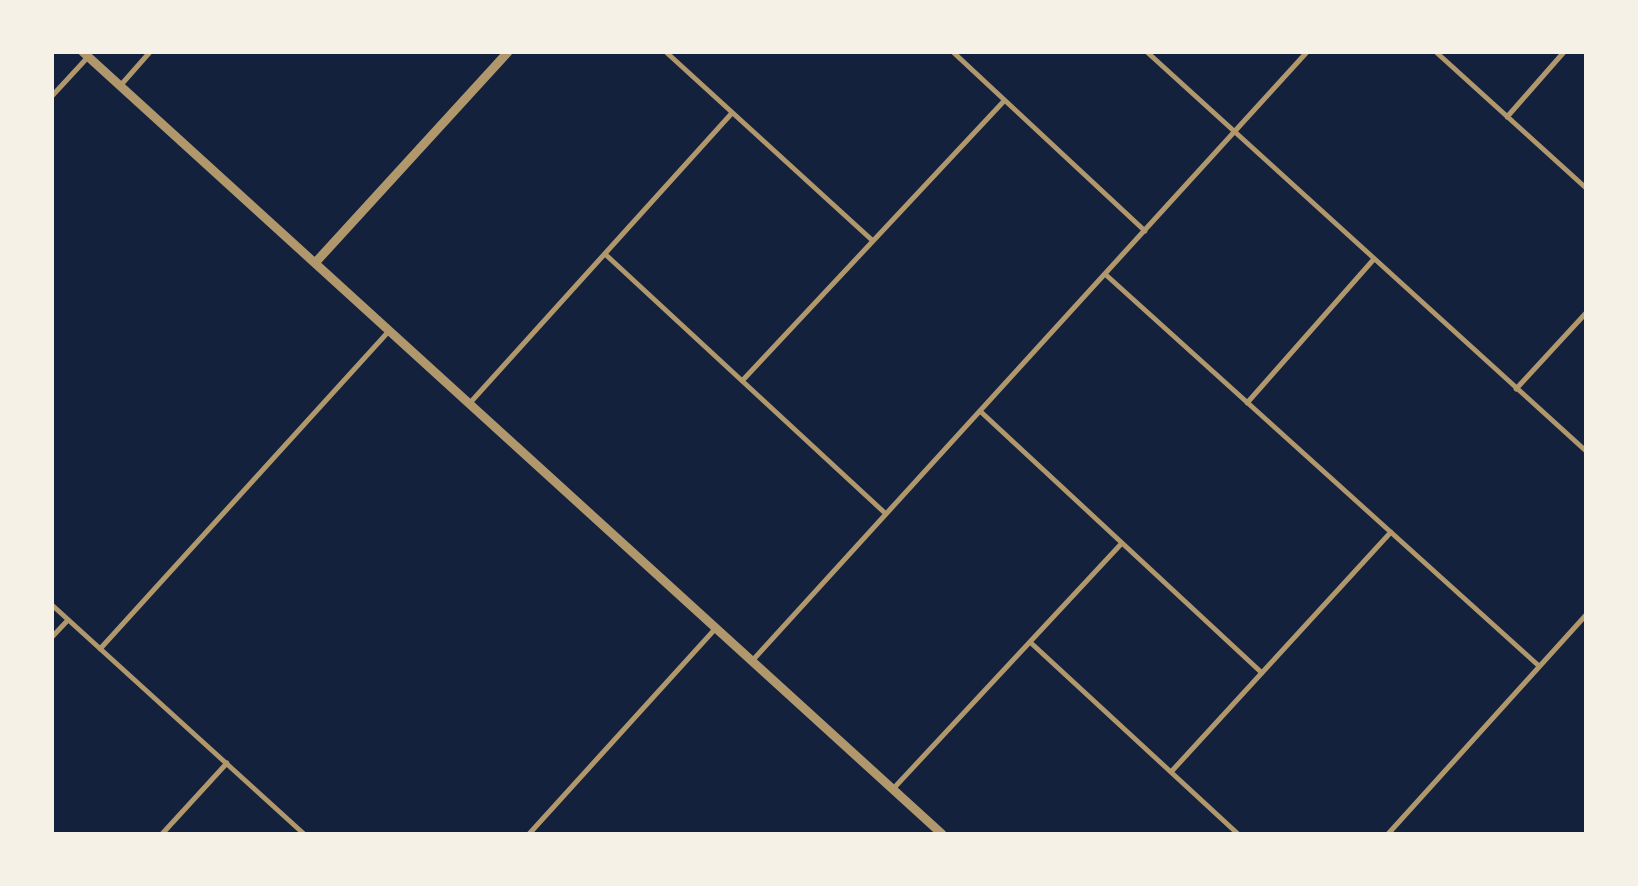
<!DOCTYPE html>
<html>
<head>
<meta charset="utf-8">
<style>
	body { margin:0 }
	#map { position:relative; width:1638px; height:886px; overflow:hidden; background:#14213d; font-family:"Fira Sans",sans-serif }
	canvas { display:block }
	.frame { position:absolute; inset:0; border:54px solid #f6f1e7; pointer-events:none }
</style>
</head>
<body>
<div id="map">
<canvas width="1638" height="886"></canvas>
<div class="frame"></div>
</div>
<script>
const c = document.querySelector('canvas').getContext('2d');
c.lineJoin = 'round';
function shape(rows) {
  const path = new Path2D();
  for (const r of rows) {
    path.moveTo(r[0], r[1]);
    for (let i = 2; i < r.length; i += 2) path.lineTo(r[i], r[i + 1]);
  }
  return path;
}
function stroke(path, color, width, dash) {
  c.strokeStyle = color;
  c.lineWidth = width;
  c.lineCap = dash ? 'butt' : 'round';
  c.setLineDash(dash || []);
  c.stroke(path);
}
stroke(shape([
	[666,52,873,241],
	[953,52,1145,231],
	[1147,52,1586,451],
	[1436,52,1586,188],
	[120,86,150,52],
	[52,96,88,57],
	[1507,117,1564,52],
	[605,254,886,514],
	[1105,274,1539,666],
	[742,381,1004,101],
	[1516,389,1586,313],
	[1247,403,1374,259],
	[469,404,732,113],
	[980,411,1262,673],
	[52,605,304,834],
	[52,637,68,620],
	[1030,642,1238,834],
	[100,649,389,331],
	[752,661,1307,52],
	[1171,772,1391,532],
	[893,789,1122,543],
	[162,834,227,763],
	[529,834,716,628],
	[1388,834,1586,615]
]), '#b1986c', 5);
stroke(shape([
	[83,52,942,834],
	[315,263,508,52]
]), '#b1986c', 9);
</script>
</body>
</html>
